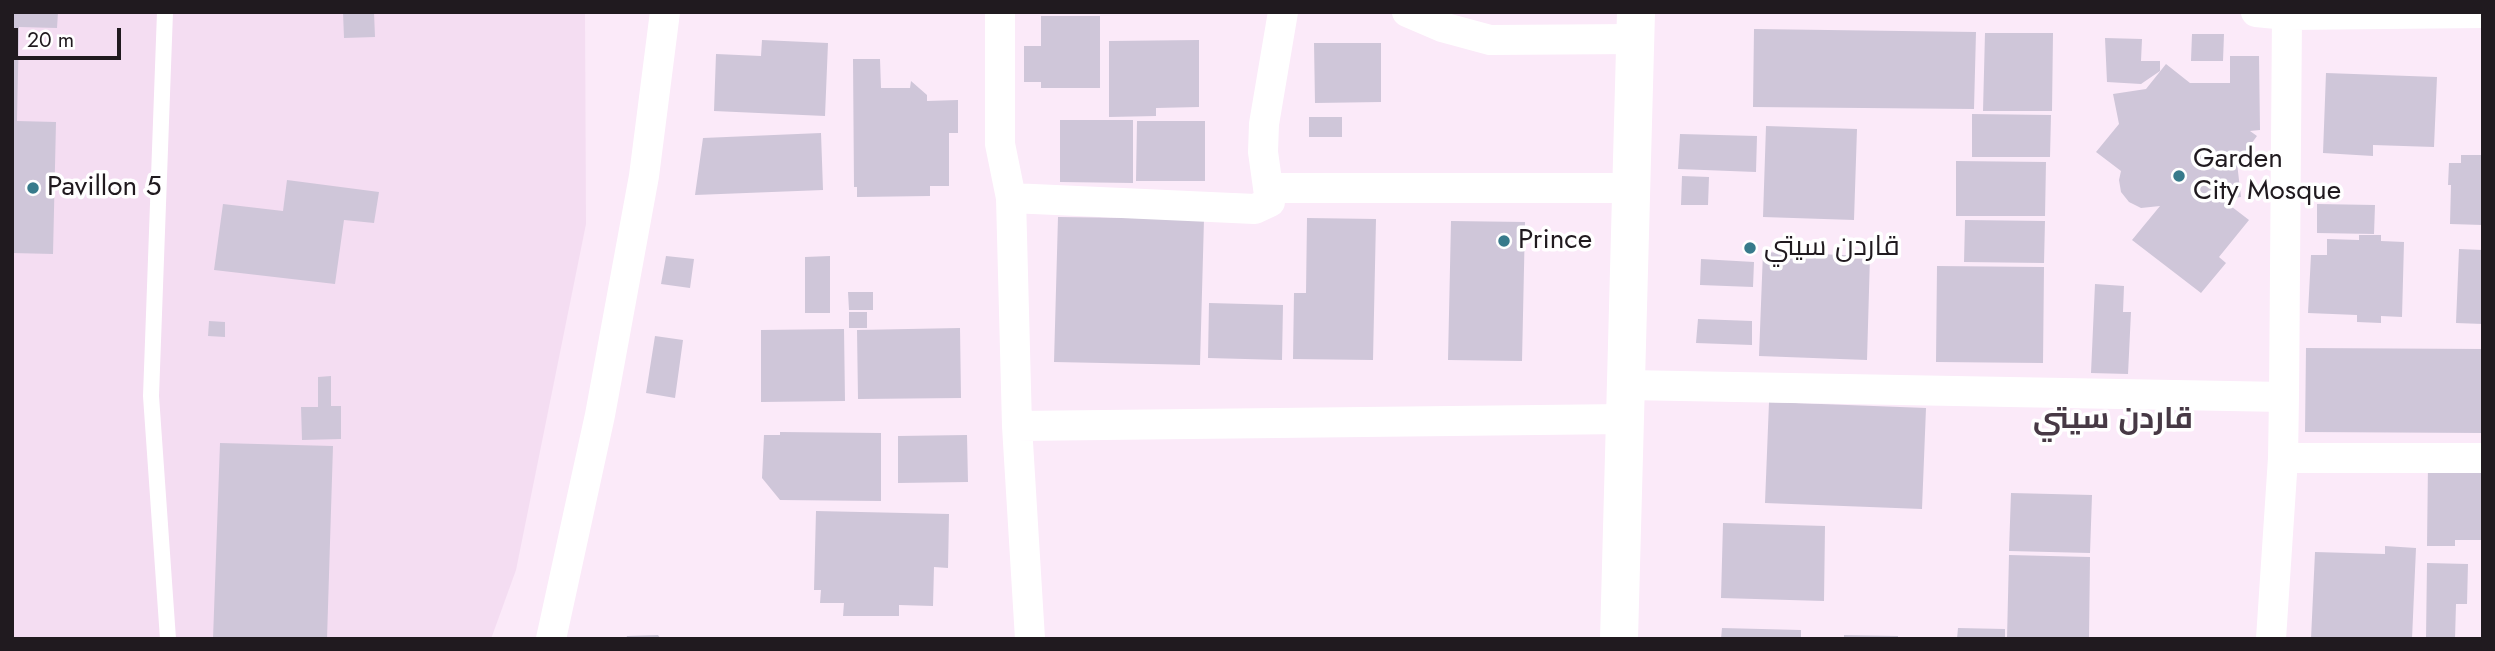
<!DOCTYPE html>
<html>
<head>
<meta charset="utf-8">
<style>
	body { margin:0 }
	#map { position:relative; width:2495px; height:651px; overflow:hidden; background:#fbeaf9; font-family:Jost,sans-serif }
	canvas { display:block }
	.frame { position:absolute; inset:0; border:14px solid #201a1f; pointer-events:none }
	.scale { position:absolute; left:14px; top:28px; width:107px; height:32px; box-sizing:border-box; border:4px solid #201a1f; border-top:0; padding-left:9px; font-size:21px; line-height:24px; white-space:nowrap; color:#201a1f; -webkit-text-stroke:5px #fff; paint-order:stroke }
</style>
</head>
<body>
<div id="map">
<canvas width="2495" height="651"></canvas>
<div class="frame"></div>
<div class="scale">20 m</div>
</div>
<script>
const c = document.querySelector('canvas').getContext('2d');
c.lineJoin = 'round';
function paint(path, color) {
  c.fillStyle = color;
  c.fill(path, 'evenodd');
}
function shape(rows) {
  const path = new Path2D();
  for (const r of rows) {
    path.moveTo(r[0], r[1]);
    for (let i = 2; i < r.length; i += 2) path.lineTo(r[i], r[i + 1]);
  }
  return path;
}
function stroke(path, color, width, dash) {
  c.strokeStyle = color;
  c.lineWidth = width;
  c.lineCap = dash ? 'butt' : 'round';
  c.setLineDash(dash || []);
  c.stroke(path);
}
function drawText(font, color, halo, rows, align = 'center') {
  c.font = font + ' Jost,Cairo,sans-serif';
  c.lineWidth = 7;
  c.setLineDash([]);
  c.textBaseline = 'middle';
  c.strokeStyle = halo;
  c.fillStyle = color;
  for (const [text, x, y, turn = 0] of rows) {
    c.save();
    c.translate(x, y);
    c.rotate((+turn || 0) * Math.PI / 180);
    c.textAlign = isNaN(turn) ? turn : align;
    if (halo) c.strokeText(text, 0, 0);
    c.fillText(text, 0, 0);
    c.restore();
  }
}
paint(shape([
	[12,12,585,12,586,224,516,570,491,639,12,639]
]), '#f4ddf2');
paint(shape([
	[12,12,58,12,57,28,19,27,17,121,56,122,53,254,12,253],
	[343,12,374,12,375,37,344,38],
	[1041,16,1100,16,1100,88,1041,88,1041,82,1024,82,1024,46,1041,46],
	[1754,29,1976,32,1974,109,1753,107],
	[1985,33,2053,33,2052,111,1983,111],
	[2192,34,2224,34,2223,61,2191,61],
	[2105,38,2142,39,2141,61,2160,61,2160,71,2141,84,2107,82],
	[762,40,828,43,825,116,714,111,716,54,761,56],
	[1199,40,1199,107,1156,108,1156,116,1109,117,1109,41],
	[1314,43,1381,43,1381,102,1315,103],
	[2230,56,2259,56,2260,130,2250,131,2257,136,2237,163,2241,197,2223,200,2249,220,2219,257,2226,263,2201,293,2132,240,2160,206,2141,208,2129,202,2121,192,2119,180,2121,171,2096,152,2119,124,2113,94,2146,89,2166,64,2190,83,2230,83],
	[853,59,880,59,881,88,910,88,911,81,927,95,927,101,958,100,958,133,949,133,949,186,930,186,930,196,857,197,857,187,854,187],
	[2326,73,2437,77,2434,147,2373,145,2373,156,2323,153],
	[1972,114,2051,115,2050,157,1972,157],
	[1309,117,1342,117,1342,137,1309,137],
	[1060,120,1133,120,1133,183,1060,182],
	[1137,121,1205,121,1205,181,1136,181],
	[1766,126,1857,129,1854,220,1763,217],
	[821,133,823,190,695,195,703,138],
	[1680,134,1757,136,1756,172,1678,169],
	[2461,155,2482,155,2483,225,2450,224,2451,185,2448,185,2449,163,2461,163],
	[1956,161,2046,162,2045,216,1956,216],
	[1682,176,1709,177,1708,205,1681,205],
	[287,180,379,192,374,223,344,220,335,284,214,270,223,204,283,211],
	[2317,204,2375,205,2374,234,2317,233],
	[1058,217,1204,219,1200,365,1054,362],
	[1307,218,1376,219,1373,360,1293,359,1294,293,1306,293],
	[1965,220,2045,221,2044,263,1964,262],
	[1451,221,1525,222,1522,361,1448,360],
	[2359,235,2381,235,2381,241,2404,242,2402,317,2381,316,2381,323,2357,322,2357,315,2308,313,2311,255,2327,255,2327,239,2359,240],
	[2459,249,2483,250,2483,324,2456,323],
	[1763,252,1870,256,1867,360,1759,356],
	[666,256,694,259,690,288,661,284],
	[830,256,830,313,805,313,805,257],
	[1701,259,1754,262,1753,287,1700,285],
	[1937,266,2044,267,2043,363,1936,362],
	[2095,284,2124,286,2123,312,2131,312,2128,374,2091,373],
	[848,292,873,292,873,310,849,310],
	[1209,303,1283,305,1282,360,1208,358],
	[849,312,867,312,867,328,849,328],
	[1698,319,1752,321,1752,345,1696,343],
	[209,321,225,322,225,337,208,336],
	[960,328,961,398,858,399,857,330],
	[844,329,845,401,761,402,761,330],
	[655,336,683,340,675,398,646,393],
	[2306,348,2483,349,2483,433,2305,432],
	[331,376,331,406,341,406,341,439,302,440,301,407,318,407,318,377],
	[1769,402,1926,408,1922,509,1765,503],
	[780,432,881,433,881,501,780,500,762,478,764,435,780,435],
	[967,435,968,482,898,483,898,436],
	[220,443,333,446,327,639,213,639],
	[2428,463,2483,463,2483,540,2455,540,2455,546,2427,546],
	[2011,493,2092,495,2090,553,2009,551],
	[816,511,949,514,948,568,934,567,933,606,899,605,899,616,843,616,844,603,820,603,821,590,814,590],
	[1723,523,1825,526,1824,601,1721,598],
	[2385,546,2416,548,2412,639,2311,639,2315,552,2385,554],
	[2009,555,2090,557,2089,639,2007,639],
	[2427,563,2468,564,2467,604,2456,604,2455,639,2426,639],
	[1722,628,1801,630,1801,639,1721,639],
	[1958,628,2005,629,2005,639,1957,639],
	[658,635,661,639,626,639,627,636],
	[1844,635,1898,636,1898,639,1844,639]
]), '#cfc6d9');
stroke(shape([
	[165,12,151,396,168,639]
]), '#fff', 16);
stroke(shape([
	[1000,12,1000,144,1011,198,1017,426,1030,639],
	[1407,12,1442,27,1490,40,1635,39],
	[2256,12,2287,15,2483,13],
	[1268,188,1631,188],
	[1011,198,1255,209,1270,202,1263,152,1264,124,1283,12],
	[1626,385,2284,397,2287,15],
	[1017,426,1625,419],
	[2283,458,2483,458],
	[551,639,600,415,644,176,665,12],
	[2271,639,2283,458,2284,397]
]), '#fff', 30);
stroke(shape([
	[1619,639,1636,12]
]), '#fff', 38);
for (const [x, y, r, color] of [
	[2179,176,7,"#377a8b"],
	[33,188,7,"#377a8b"],
	[1504,241,7,"#377a8b"],
	[1750,248,7,"#377a8b"]
]) {
  const dot = new Path2D();
  dot.arc(x, y, r, 0, 2 * Math.PI);
  c.fillStyle = color;
  c.fill(dot);
  stroke(dot, '#fff', 2.5);
}
drawText('28px', '#201a1f', '#fff', [
	["Garden",2193,160],
	["City Mosque",2193,192],
	["Pavillon 5",47,188],
	["Prince",1518,241],
	["قاردن سيتي",1764,248]
], 'left');
drawText('bold 30px', '#473945', '#fff', [
	["قاردن سيتي",2113,421]
]);
</script>
</body>
</html>
